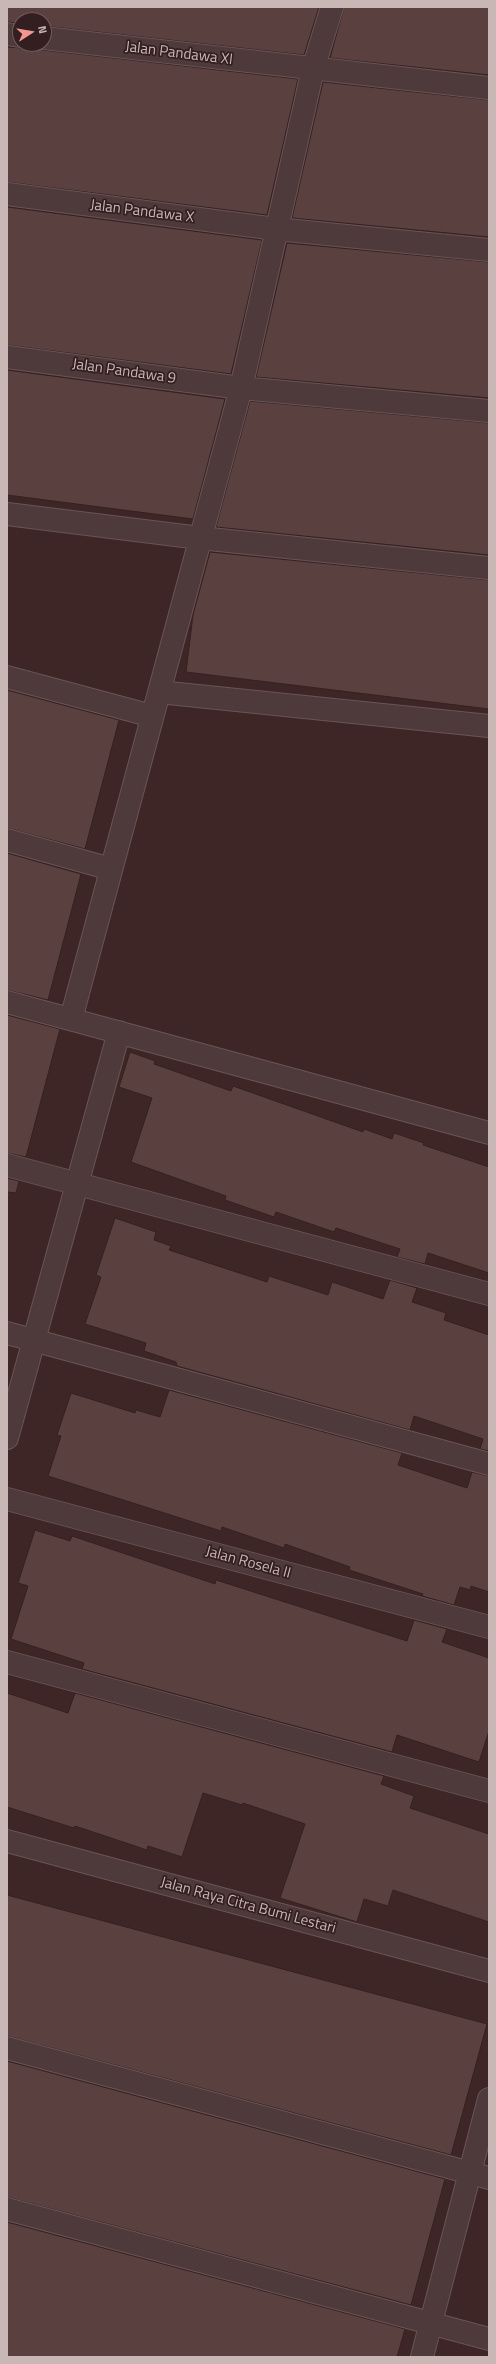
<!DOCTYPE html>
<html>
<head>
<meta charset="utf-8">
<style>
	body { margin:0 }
	#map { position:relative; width:496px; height:2364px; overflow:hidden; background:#3e2626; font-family:"Titillium Web",sans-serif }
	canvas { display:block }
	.frame { position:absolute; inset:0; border:8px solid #c9b7b6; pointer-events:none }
	.north { position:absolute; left:12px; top:12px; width:40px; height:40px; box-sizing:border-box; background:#331f1f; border:1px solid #6f5c5b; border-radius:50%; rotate:78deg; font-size:11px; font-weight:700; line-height:16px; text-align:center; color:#c9b7b6 }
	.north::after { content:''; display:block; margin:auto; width:14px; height:18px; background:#f39591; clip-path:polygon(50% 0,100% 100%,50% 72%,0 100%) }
</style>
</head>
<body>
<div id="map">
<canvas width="496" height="2364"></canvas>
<div class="frame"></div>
<div class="north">N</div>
</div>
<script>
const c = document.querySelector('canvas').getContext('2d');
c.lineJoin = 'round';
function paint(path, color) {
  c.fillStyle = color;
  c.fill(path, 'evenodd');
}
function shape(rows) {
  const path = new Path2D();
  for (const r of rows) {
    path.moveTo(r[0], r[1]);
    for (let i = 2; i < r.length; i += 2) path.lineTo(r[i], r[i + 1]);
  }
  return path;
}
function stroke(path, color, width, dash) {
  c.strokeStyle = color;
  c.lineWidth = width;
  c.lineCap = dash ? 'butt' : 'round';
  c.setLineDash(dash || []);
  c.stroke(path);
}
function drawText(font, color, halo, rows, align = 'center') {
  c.font = font + ' "Titillium Web",sans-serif';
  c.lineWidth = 3.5;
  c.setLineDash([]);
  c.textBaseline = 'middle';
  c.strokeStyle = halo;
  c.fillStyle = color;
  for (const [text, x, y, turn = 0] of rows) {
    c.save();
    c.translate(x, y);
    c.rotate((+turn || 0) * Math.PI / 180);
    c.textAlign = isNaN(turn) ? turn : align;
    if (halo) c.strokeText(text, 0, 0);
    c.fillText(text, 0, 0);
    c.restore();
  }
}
const building = shape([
	[7,7,319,7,304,55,44,26,44,20,20,20,20,23,7,22,7,7],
	[344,7,489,7,489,75,330,58,344,7],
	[30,44,43,50,298,79,267,215,7,182,7,47,24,48,30,44],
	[323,82,489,100,489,237,292,218,323,82],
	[7,207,262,240,231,374,7,345,7,207],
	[287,243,489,262,489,398,256,377,287,243],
	[7,370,225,399,193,519,7,495,7,370],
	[250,401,489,423,489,555,216,527,250,401],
	[210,552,489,580,489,709,186,672,193,615,210,552],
	[7,690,119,720,85,849,7,828,7,690],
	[7,853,81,874,48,1000,7,990,7,853],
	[7,1015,60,1029,26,1157,7,1153,7,1015],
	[130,1052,155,1061,154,1064,231,1091,233,1086,363,1132,364,1129,392,1139,394,1133,424,1143,423,1145,489,1167,489,1273,428,1253,425,1264,397,1257,400,1249,336,1228,334,1232,276,1212,274,1217,225,1200,226,1196,131,1162,152,1098,119,1087,130,1052],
	[7,1178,19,1181,16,1193,7,1192,7,1178],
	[115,1218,156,1232,154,1240,171,1246,169,1250,267,1282,269,1276,328,1295,332,1282,383,1299,390,1280,417,1288,412,1302,446,1313,444,1320,489,1335,489,1451,480,1449,483,1439,414,1416,410,1430,177,1366,176,1362,144,1351,146,1343,85,1324,101,1277,96,1275,115,1218],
	[169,1390,402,1453,398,1465,467,1488,472,1472,489,1476,489,1592,471,1586,470,1590,460,1587,454,1605,422,1596,423,1594,349,1570,350,1567,285,1544,284,1548,222,1527,221,1531,48,1476,61,1436,57,1435,71,1393,135,1413,136,1410,160,1417,169,1390],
	[35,1530,70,1541,72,1536,215,1584,216,1580,407,1641,414,1620,447,1629,442,1642,489,1658,489,1731,479,1762,397,1735,392,1752,82,1669,84,1663,11,1639,28,1586,18,1583,35,1530],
	[7,1693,68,1713,75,1693,384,1776,381,1784,414,1796,410,1808,489,1834,489,1922,393,1890,388,1906,364,1899,357,1922,280,1898,305,1824,243,1803,242,1805,203,1793,182,1857,148,1846,147,1850,75,1826,74,1828,7,1807,7,1693],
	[7,1895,487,2024,451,2155,7,2036,7,1895],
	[7,2061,445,2179,411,2305,7,2197,7,2061],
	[7,2222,405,2329,397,2357,7,2357,7,2222]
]);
paint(building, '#5b4040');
stroke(building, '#352121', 1);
const minor = shape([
	[7,34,20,36],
	[44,38,489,88],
	[7,194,276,229,489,250],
	[7,357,241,388,489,411],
	[7,514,200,538,489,568],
	[7,677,152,716],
	[159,692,489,726],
	[7,840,111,869],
	[7,1002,489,1133],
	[71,1019,241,388,313,69,332,7],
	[7,1165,489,1294],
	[7,1333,489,1464],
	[7,1438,119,1032],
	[7,1499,489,1627],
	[7,1662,489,1791],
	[7,1841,489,1971],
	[7,2048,489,2178],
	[7,2209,489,2339],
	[422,2357,489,2099]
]);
stroke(minor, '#695555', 24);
stroke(minor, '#4e3a3a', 22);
drawText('15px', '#c9b7b6', '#331f1f', [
	["Jalan Pandawa XI",179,54,7],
	["Jalan Pandawa X",142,212,7],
	["Jalan Pandawa 9",124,372,8],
	["Jalan Rosela II",248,1563,15],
	["Jalan Raya Citra Bumi Lestari",248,1906,15]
]);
</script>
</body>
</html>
